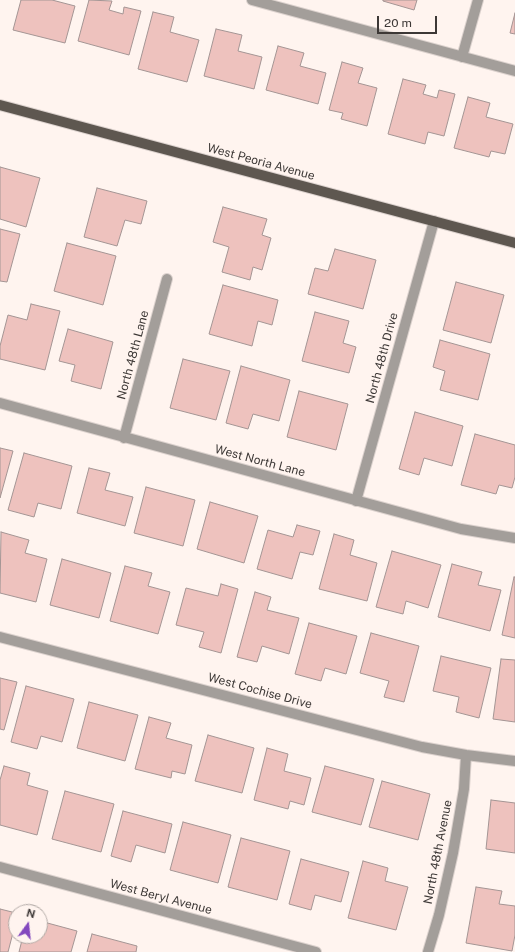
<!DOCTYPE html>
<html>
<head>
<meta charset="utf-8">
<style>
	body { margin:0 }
	#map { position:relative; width:515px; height:952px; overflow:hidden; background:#fff4ef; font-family:"Public Sans",sans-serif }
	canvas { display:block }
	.north { position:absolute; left:8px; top:904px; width:40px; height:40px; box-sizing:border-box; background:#fff4ef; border:1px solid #b1a9a5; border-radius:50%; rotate:15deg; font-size:11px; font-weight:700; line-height:16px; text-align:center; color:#3d3836 }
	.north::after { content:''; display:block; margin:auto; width:14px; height:18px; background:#8348be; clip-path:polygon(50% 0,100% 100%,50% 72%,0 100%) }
	.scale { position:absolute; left:377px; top:16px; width:60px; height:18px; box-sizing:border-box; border:2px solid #3d3836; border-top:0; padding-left:5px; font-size:12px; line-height:14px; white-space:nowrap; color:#3d3836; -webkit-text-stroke:3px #fff4ef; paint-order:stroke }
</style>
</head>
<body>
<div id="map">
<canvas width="515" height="952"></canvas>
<div class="north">N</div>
<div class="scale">20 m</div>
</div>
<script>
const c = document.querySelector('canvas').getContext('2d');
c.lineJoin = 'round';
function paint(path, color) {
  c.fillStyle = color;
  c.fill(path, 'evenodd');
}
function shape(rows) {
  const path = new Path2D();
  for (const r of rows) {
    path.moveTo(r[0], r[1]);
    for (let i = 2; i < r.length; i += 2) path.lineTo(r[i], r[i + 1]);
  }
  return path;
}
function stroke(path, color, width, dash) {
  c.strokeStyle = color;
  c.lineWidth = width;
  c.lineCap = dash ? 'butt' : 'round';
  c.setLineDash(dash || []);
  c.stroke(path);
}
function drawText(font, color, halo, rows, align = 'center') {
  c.font = font + ' "Public Sans",sans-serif';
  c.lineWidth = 3.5;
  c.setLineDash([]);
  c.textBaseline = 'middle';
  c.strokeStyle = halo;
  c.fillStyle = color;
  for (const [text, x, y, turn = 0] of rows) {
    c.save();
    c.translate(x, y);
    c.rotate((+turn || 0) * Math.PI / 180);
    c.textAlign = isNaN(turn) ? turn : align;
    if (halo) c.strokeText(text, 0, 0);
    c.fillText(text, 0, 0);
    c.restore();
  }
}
const building = shape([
	[21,0,52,0,75,6,65,43,13,30,21,0],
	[89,0,112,1,109,10,123,14,124,7,141,11,129,55,78,41,89,0],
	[383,0,417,0,414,10,383,1,383,0],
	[153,12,174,17,170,32,199,40,187,82,138,69,153,12],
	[515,13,515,34,510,33,515,13],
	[216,29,242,35,238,51,262,57,254,89,204,76,216,29],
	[278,46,304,53,300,66,326,73,318,104,266,90,278,46],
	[342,62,363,68,358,83,377,88,367,126,341,119,343,113,329,110,342,62],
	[403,79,426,85,423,94,437,98,439,90,455,94,444,136,428,132,425,144,388,134,403,79],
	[468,97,490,103,486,117,513,124,505,154,491,151,489,157,454,148,468,97],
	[0,167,40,178,26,227,0,219,0,167],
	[97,188,147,201,141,224,125,220,117,246,84,237,97,188],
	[223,207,267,219,262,235,271,238,262,270,253,267,250,280,222,272,229,247,213,242,223,207],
	[0,229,20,234,7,282,0,281,0,229],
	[67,243,116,256,103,305,54,291,67,243],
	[335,249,376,260,363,309,308,294,315,268,328,271,335,249],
	[456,282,504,295,491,343,443,330,456,282],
	[223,285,278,300,272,325,258,321,252,346,209,334,223,285],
	[31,304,60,311,45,370,0,359,0,346,8,315,27,320,31,304],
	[315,312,349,321,343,343,356,347,349,373,302,361,315,312],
	[68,329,113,342,101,389,71,381,75,365,59,361,68,329],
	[440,340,490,354,478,400,440,390,445,371,433,367,440,340],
	[183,359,230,371,216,420,170,408,183,359],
	[241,366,290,380,279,421,253,414,248,429,226,423,241,366],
	[299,391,348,404,336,450,287,437,299,391],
	[415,412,463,426,452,466,424,458,419,475,399,469,415,412],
	[475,434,515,445,515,477,512,488,499,485,496,494,461,485,475,434],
	[0,448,13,451,0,498,0,448],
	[24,453,72,466,61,509,38,503,34,517,8,510,24,453],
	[89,468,110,473,105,490,133,497,125,526,77,513,89,468],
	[146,487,195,500,183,546,134,533,146,487],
	[210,502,258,516,244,563,197,549,210,502],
	[297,525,320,531,313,555,300,552,292,579,257,569,268,530,293,537,297,525],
	[1,532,29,540,25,553,47,559,36,602,0,593,1,532],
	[334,534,354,540,350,555,377,563,367,601,319,589,334,534],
	[392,551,441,565,428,608,406,601,403,614,376,607,392,551],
	[62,559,111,573,99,618,50,605,62,559],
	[452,564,482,572,478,585,501,590,490,631,438,617,452,564],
	[125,566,152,573,148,586,170,592,158,634,110,621,125,566],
	[514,577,515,577,515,638,502,635,514,577],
	[221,584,238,589,221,653,199,647,204,632,176,625,186,588,218,596,221,584],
	[255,592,271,597,267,610,299,618,289,654,262,646,257,662,237,657,255,592],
	[309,623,357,636,346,674,325,668,321,681,295,674,309,623],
	[371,633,419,646,404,702,384,697,389,681,360,673,371,633],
	[441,656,491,668,479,718,456,712,459,697,433,691,441,656],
	[501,659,515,660,515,722,493,719,501,659],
	[0,678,17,682,4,730,0,729,0,678],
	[26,686,74,699,62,742,41,736,37,749,11,742,26,686],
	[89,702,138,715,125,761,77,748,89,702],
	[149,717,171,723,166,738,192,745,185,774,172,771,171,778,135,769,149,717],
	[208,735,254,748,242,793,195,781,208,735],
	[267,748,288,754,284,771,311,778,304,805,290,801,288,809,254,800,267,748],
	[4,766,30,773,27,785,48,791,37,835,0,825,0,780,4,766],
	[325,766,374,779,361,825,312,812,325,766],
	[382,781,430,794,418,840,369,827,382,781],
	[65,791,114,804,101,852,52,839,65,791],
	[491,800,515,803,515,853,486,849,491,800],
	[123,811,172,824,165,853,136,845,131,862,111,856,123,811],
	[183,822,231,835,218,883,170,870,183,822],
	[241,838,290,851,277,900,228,887,241,838],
	[301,859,349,872,341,902,315,895,311,910,289,904,301,859],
	[363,861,388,868,385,881,408,887,396,930,348,918,363,861],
	[476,887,502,891,499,904,515,906,515,935,512,951,466,943,476,887],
	[0,909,16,913,16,921,8,952,0,952,0,909],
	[40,921,77,931,71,952,19,952,23,936,40,936,40,921],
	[92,934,137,946,136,952,87,952,92,934]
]);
paint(building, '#eec2be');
stroke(building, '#a49594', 1);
const minor = shape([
	[252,0,515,71],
	[462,57,478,0],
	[0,403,461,529,515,538],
	[124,438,167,279],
	[356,501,434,221],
	[0,637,422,747,466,755,515,761],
	[0,867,316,952],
	[428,952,439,915,453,853,464,789,466,755]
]);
const major = shape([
	[0,105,515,243]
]);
stroke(minor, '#dcd2ce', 12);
stroke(major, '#dcd2ce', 12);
stroke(minor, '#a39e9a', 10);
stroke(major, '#5e5750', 10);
drawText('12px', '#3d3836', '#fff4ef', [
	["West Peoria Avenue",261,162,15],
	["North 48th Lane",133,355,-75],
	["North 48th Drive",382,358,-75],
	["West North Lane",260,461,15],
	["West Cochise Drive",260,691,15],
	["North 48th Avenue",438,852,-79],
	["West Beryl Avenue",161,897,15]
]);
</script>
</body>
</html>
